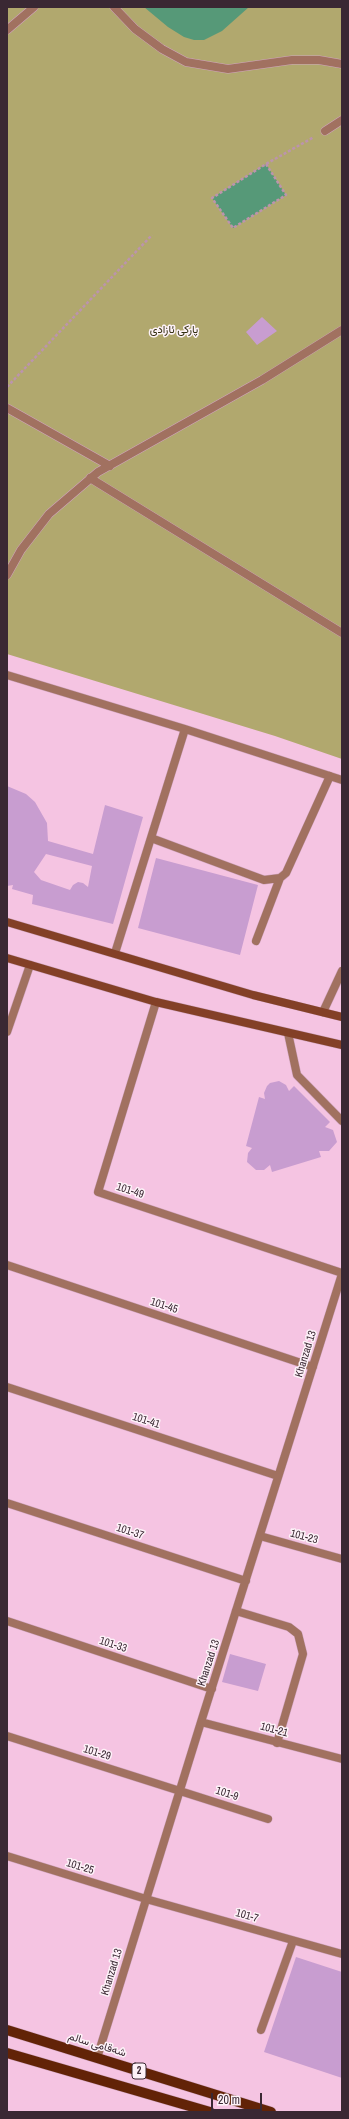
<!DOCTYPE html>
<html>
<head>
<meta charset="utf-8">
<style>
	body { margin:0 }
	#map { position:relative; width:349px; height:2119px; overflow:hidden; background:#f5c4e2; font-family:"Archivo Narrow",sans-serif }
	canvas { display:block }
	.frame { position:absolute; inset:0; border:8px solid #3a2833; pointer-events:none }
	.scale { position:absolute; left:211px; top:2093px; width:51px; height:18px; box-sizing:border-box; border:2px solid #3a2833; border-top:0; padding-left:5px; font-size:12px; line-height:14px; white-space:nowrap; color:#3a2833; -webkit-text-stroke:3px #fdf2f8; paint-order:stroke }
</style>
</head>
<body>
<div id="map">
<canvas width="349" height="2119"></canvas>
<div class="frame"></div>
<div class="scale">20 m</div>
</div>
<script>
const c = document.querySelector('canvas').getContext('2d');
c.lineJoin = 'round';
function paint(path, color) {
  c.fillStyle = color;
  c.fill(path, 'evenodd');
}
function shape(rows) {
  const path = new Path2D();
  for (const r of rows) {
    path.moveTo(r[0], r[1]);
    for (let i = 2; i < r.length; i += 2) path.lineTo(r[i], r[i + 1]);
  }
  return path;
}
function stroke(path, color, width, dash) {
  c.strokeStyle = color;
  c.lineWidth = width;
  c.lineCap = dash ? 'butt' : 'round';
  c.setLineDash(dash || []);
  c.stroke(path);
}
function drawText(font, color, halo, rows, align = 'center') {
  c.font = font + ' "Archivo Narrow",Vazirmatn,sans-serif';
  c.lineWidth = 3;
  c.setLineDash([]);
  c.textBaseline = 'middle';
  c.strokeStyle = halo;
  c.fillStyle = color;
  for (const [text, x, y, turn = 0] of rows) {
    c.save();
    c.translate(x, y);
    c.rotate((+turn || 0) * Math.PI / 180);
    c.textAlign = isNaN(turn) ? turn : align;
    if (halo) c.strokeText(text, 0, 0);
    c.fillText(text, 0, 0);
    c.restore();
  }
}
paint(shape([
	[7,7,342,7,342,759,275,736,7,654]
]), '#b1a86e');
paint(shape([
	[144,7,249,7,222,31,204,40,194,40,184,37,168,27],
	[266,164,286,195,233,228,212,198]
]), '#569978');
paint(shape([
	[262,317,277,331,257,345,246,332],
	[7,786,26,794,35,802,47,823,48,841,93,854,105,805,143,817,113,924,32,904,33,895,12,889,13,885,7,886],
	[46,854,92,866,88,887,83,883,78,882,73,885,70,890,41,880,34,872],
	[156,858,258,885,240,955,138,928],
	[279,1081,286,1085,289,1091,294,1086,330,1122,325,1127,333,1130,337,1142,329,1151,319,1151,321,1157,272,1172,270,1165,264,1170,256,1170,247,1162,248,1153,252,1148,246,1146,259,1097,265,1099,264,1093,267,1086,270,1083],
	[230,1654,266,1664,258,1691,222,1682],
	[296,1957,342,1972,342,2078,264,2052]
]), '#c89dd0');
const lane = shape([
	[288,1033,297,1075,342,1121],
	[236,1611,289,1627,298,1634,303,1654,277,1743],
	[261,2030,293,1941]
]);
const street = shape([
	[114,7,135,29,162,49,186,62,228,69,292,60,319,60,342,64],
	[7,30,34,7],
	[325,131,342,120],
	[7,408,110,466],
	[90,478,342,633],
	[7,575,21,550,49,514,98,472,262,380,342,330],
	[7,675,185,729,342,780],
	[151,838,264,880,280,878,286,873,330,776],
	[256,941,280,878],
	[115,953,185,729],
	[156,1002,98,1192,342,1273],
	[323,1012,342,971],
	[7,1032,30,965],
	[7,1265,313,1367],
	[7,1387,278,1476],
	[7,1503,246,1581],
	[260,1536,342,1559],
	[7,1621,212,1689],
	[201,1722,342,1759],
	[7,1736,268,1819],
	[7,1856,146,1899,342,1954],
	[97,2058,201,1722,342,1274]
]);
const secondary = shape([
	[7,922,253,995,342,1017],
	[7,958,156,1002,342,1045]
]);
const primary = shape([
	[7,2030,271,2112],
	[7,2053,210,2112]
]);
stroke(lane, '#d0a5bf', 9);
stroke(street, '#d0a5bf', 9);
stroke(secondary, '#d0a5bf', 9);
stroke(primary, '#d0a5bf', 11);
stroke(shape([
	[266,164,286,195,233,228,212,198,266,164,314,137],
	[7,387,152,235]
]), '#bc94ad', 2.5, [3, 2]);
stroke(lane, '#a17160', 8);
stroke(street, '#a17160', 8);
stroke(secondary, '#834027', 8);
stroke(primary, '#622307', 10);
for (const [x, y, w] of [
	[139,2071,14]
]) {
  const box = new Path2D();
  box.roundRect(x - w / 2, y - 8, w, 16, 3);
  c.fillStyle = '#fdf2f8';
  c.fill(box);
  stroke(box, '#3a2833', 1);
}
drawText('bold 10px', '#3a2833', null, [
	["2",139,2071]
]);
drawText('11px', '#2f2b0c', '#fdf2f8', [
	["پارکی ئازادی",174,330]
]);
drawText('11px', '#3a2833', '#fdf2f8', [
	["101-49",130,1191,18],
	["101-45",164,1306,18],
	["Khanzad 13",306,1354,-73],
	["101-41",146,1421,18],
	["101-37",130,1532,18],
	["101-23",304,1537,15],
	["101-33",113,1645,18],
	["Khanzad 13",209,1663,-72],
	["101-21",274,1730,15],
	["101-29",97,1753,17],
	["101-9",227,1794,18],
	["101-25",80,1867,17],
	["101-7",247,1916,16],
	["Khanzad 13",112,1972,-73],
	["شەقامی سالم",97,2045,17]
]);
</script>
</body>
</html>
